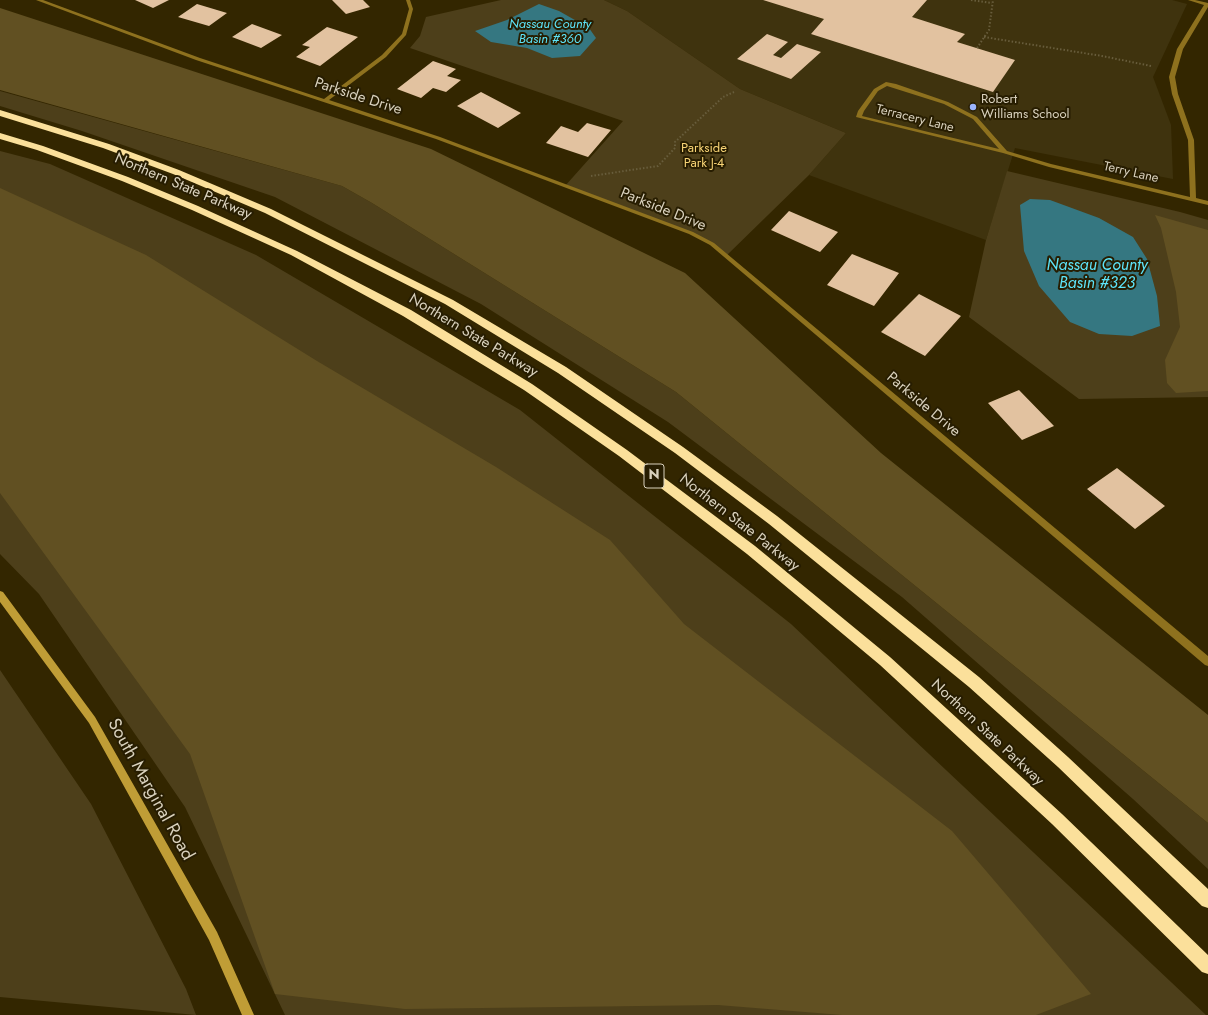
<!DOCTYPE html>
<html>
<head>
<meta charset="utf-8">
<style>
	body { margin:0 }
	canvas { display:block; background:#332600 }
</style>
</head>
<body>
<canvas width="1208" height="1015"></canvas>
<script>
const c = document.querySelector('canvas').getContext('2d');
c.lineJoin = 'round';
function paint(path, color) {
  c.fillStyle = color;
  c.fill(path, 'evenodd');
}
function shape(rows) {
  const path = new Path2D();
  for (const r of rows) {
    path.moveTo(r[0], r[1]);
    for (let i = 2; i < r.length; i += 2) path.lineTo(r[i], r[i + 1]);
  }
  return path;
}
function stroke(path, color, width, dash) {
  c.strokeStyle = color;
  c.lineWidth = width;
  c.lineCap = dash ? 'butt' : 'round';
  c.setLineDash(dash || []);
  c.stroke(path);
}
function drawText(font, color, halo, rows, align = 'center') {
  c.font = font + ' Jost,sans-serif';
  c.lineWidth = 4;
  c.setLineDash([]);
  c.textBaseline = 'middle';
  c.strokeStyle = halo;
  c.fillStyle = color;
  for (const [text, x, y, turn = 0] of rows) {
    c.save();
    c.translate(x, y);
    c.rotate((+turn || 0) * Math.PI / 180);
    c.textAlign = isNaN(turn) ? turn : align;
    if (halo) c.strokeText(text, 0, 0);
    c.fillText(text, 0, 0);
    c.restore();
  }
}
paint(shape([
	[604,0,1172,0,1187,4,1153,77,1171,125,1173,179,1015,148,986,240,809,175,846,133,740,89,627,11]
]), '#3f330e');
paint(shape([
	[501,0,604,0,627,11,740,89,846,133,809,175,726,256,712,244,691,233,565,186,623,121,410,48,420,36,426,17],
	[0,91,342,186,372,203,676,392,1208,823,1208,869,1133,799,902,597,668,422,481,304,275,197,82,131,0,106],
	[0,151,50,164,256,255,520,410,791,624,1206,1015,285,1015,185,807,39,594,0,554],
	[1007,171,1180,212,1208,220,1208,397,1079,399,969,317,986,240],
	[0,670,91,804,186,989,196,1015,0,997]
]), '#4d3f1a');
paint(shape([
	[0,8,431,149,685,273,881,453,1208,715,1208,823,676,392,372,203,342,186,0,90],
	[0,188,146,255,317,361,496,467,610,540,684,624,952,831,1091,994,1036,1015,842,1015,718,1005,405,1009,275,994,190,754,0,493],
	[1155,215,1208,230,1208,391,1176,393,1167,383,1165,360,1180,327,1176,292,1161,228]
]), '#615022');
paint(shape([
	[539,4,559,11,589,28,596,38,580,56,552,58,527,48,491,42,475,31,507,20],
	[1030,199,1050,200,1099,218,1133,237,1147,259,1157,296,1160,326,1132,336,1099,334,1070,322,1039,286,1024,251,1020,205]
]), '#357781');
paint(shape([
	[135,0,169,0,153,8],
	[332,0,363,0,370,7,346,14],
	[763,0,927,0,912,17,965,34,957,42,1015,60,993,92,811,34,824,19],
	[197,4,227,13,209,26,178,17],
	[252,24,282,35,261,48,232,37],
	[327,27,358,37,320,66,296,57,310,47,302,45],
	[767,34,788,42,773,55,781,58,797,44,821,52,791,79,737,59],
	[433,61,456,69,447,76,461,80,446,92,433,88,421,98,397,89],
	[481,92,521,113,498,128,457,106],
	[587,123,611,130,588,157,546,143,561,126,578,132],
	[789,211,838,232,820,252,771,230],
	[852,254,899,273,874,306,827,285],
	[919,294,961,316,925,356,881,332],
	[1019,390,1054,426,1022,440,988,403],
	[1117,468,1165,506,1135,529,1087,489]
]), '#e2c2a0');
stroke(shape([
	[971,0,992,3],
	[984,37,1102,56,1151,66],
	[977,48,989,30,993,0],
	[591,176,658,166,675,148,675,142,723,97,734,92]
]), '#685d3c', 2, [1.5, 2]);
paint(shape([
	[36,0,43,0,200,58,324,99,382,55,402,34,409,9,406,0,410,0,413,9,406,35,386,57,329,100,440,137,693,232,714,243,1208,656,1208,666,1205,665,710,245,689,234,436,139,196,60,36,0],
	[1188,0,1195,0,1208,3,1208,7,1183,49,1175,77,1178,94,1194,140,1196,198,1208,201,1208,205,1049,167,1003,153,856,117,858,111,874,89,886,82,896,84,948,102,977,117,1007,151,1051,164,1190,197,1188,140,1172,94,1169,77,1177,49,1204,5,1188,0],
	[887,86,944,104,973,119,999,149,862,116,864,111,878,91,887,86]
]), '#8e711e');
paint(shape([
	[0,591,3,592,95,717,217,932,254,1015,242,1015,209,940,89,723,0,602,0,591]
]), '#c09d36');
paint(shape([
	[0,110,109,144,179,170,271,209,453,300,566,367,683,447,777,516,979,677,1068,757,1208,889,1208,908,1202,906,1058,767,969,687,769,524,675,453,558,373,445,304,265,213,173,174,103,148,0,116,0,110],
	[0,133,43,146,128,177,198,206,297,251,411,310,532,384,627,450,755,546,890,657,1062,814,1208,955,1208,974,1202,972,1052,824,880,665,747,554,619,456,524,390,403,316,291,255,192,210,122,181,37,150,0,139,0,133]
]), '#fbe09b');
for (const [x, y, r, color] of [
	[973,107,4,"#9bb4fd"]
]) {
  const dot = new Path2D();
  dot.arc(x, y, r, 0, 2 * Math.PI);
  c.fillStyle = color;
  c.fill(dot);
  stroke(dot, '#271d01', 1.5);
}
drawText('italic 13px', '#5de4f9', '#271d01', [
	["Nassau County",550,25],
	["Basin #360",550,40]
]);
drawText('13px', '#d9d1bd', '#271d01', [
	["Robert",981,100],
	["Williams School",981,115]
], 'left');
drawText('13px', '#d9d1bd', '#271d01', [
	["Terracery Lane",915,119,14],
	["Terry Lane",1131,173,13]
]);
drawText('13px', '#f8d476', '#271d01', [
	["Parkside",704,149],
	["Park J-4",704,164]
]);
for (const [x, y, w] of [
	[654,476,20]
]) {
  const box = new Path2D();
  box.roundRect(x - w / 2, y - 12, w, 24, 3);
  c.fillStyle = '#271d01';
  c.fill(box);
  stroke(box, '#d9d1bd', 1);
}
drawText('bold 14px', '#d9d1bd', null, [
	["N",654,476]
]);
drawText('15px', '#d9d1bd', '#271d01', [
	["Parkside Drive",358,97,18],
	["Northern State Parkway",183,187,23],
	["Parkside Drive",663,210,22],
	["Northern State Parkway",473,336,31],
	["Parkside Drive",923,405,40],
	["Northern State Parkway",739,523,38],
	["Northern State Parkway",987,733,43]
]);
drawText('italic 16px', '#5de4f9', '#271d01', [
	["Nassau County",1097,266],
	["Basin #323",1097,284]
]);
drawText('18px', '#d9d1bd', '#271d01', [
	["South Marginal Road",150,790,61]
]);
</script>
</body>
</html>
